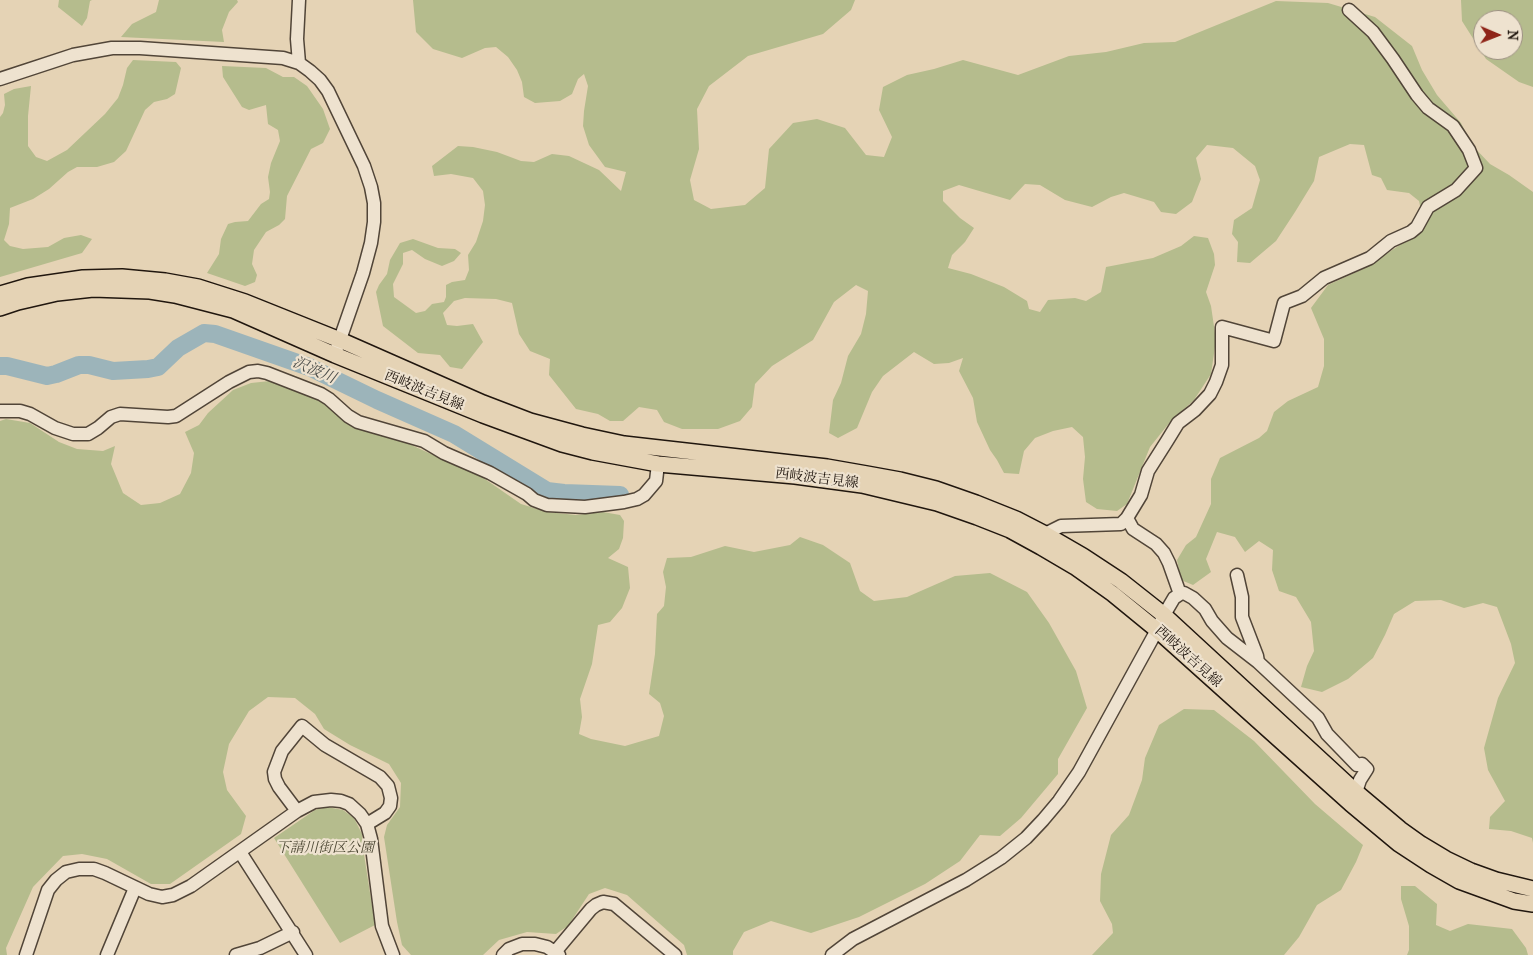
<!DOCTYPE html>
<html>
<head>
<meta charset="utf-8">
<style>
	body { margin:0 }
	#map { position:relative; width:1533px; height:955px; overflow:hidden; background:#e5d3b5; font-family:"IM FELL French Canon",serif }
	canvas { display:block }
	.north { position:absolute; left:1473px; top:10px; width:50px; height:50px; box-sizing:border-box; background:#eee2cf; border:1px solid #9c9082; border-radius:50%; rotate:91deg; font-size:14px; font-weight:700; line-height:20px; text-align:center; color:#20160e }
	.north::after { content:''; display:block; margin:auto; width:18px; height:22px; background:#8f2418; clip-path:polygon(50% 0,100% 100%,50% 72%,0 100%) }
</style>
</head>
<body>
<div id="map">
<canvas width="1533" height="955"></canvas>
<div class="north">N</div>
</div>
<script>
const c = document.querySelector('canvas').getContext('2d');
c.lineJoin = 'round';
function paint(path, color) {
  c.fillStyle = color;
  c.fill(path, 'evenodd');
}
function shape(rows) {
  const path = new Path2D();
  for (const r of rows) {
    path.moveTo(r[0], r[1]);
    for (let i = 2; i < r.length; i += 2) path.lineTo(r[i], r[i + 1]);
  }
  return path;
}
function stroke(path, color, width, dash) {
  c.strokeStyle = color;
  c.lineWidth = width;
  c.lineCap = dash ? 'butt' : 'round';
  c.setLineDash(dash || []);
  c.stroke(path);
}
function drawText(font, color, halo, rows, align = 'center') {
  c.font = font + ' "IM FELL French Canon","Noto Serif JP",serif';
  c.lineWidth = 4.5;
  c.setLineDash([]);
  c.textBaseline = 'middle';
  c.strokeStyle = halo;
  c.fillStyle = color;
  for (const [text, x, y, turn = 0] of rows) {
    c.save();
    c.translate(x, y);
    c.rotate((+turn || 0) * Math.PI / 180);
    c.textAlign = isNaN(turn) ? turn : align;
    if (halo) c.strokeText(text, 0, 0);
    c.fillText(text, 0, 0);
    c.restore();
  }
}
paint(shape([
	[59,0,92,0,90,1,87,18,82,26,58,7],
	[159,0,237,0,238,2,229,12,222,30,224,42,121,37,132,24,156,12],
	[413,0,855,0,851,10,823,34,748,56,709,86,697,109,699,149,690,180,694,200,711,209,745,205,765,188,769,149,793,123,817,119,845,128,866,155,884,157,892,137,879,110,883,87,907,75,934,69,963,60,1018,75,1069,56,1106,52,1144,43,1175,42,1276,1,1328,3,1375,17,1412,46,1422,70,1437,95,1461,123,1472,145,1490,164,1509,175,1533,192,1533,843,1532,838,1511,831,1489,829,1490,817,1505,801,1488,770,1484,748,1498,698,1515,663,1511,644,1497,607,1483,603,1464,608,1441,600,1415,601,1394,614,1385,635,1373,658,1348,679,1322,692,1301,687,1307,666,1314,651,1311,622,1296,597,1279,591,1272,570,1273,550,1259,541,1245,552,1235,537,1217,532,1206,559,1211,572,1193,585,1181,580,1177,560,1186,545,1196,537,1211,504,1211,479,1220,458,1259,438,1267,431,1274,412,1288,401,1318,387,1324,366,1324,339,1311,308,1328,285,1363,269,1420,232,1424,224,1419,201,1409,193,1387,190,1381,178,1372,175,1364,145,1350,144,1319,157,1314,181,1295,212,1276,241,1250,263,1237,262,1238,242,1232,234,1234,220,1252,208,1260,180,1255,166,1233,148,1207,145,1196,158,1201,179,1192,202,1176,214,1161,212,1154,202,1124,193,1111,197,1092,207,1065,200,1040,185,1025,184,1010,200,959,185,943,191,943,201,960,218,974,228,965,242,952,255,948,268,971,274,1004,287,1027,301,1029,309,1040,312,1048,300,1075,298,1086,301,1101,292,1106,267,1153,258,1181,246,1194,236,1208,238,1214,254,1215,265,1206,292,1211,306,1216,340,1211,374,1194,400,1170,422,1150,447,1127,504,1117,511,1097,509,1086,502,1083,479,1085,457,1083,437,1072,427,1053,431,1035,438,1024,451,1019,474,1004,473,997,460,990,450,977,422,973,398,959,371,963,358,949,363,934,364,914,352,883,376,872,392,857,428,838,438,829,433,833,400,841,383,848,356,861,334,866,314,868,291,856,285,834,302,813,340,772,366,755,384,752,407,740,421,718,429,682,429,664,422,657,410,639,407,623,421,610,421,598,414,576,409,549,375,550,359,530,351,519,334,512,303,496,299,465,298,454,301,443,313,447,325,457,326,473,324,483,342,462,369,450,367,440,355,418,353,383,326,376,292,379,285,387,274,390,260,400,243,413,239,438,248,455,249,461,253,454,261,442,266,425,259,412,250,403,253,403,264,393,284,394,297,416,313,425,311,432,304,444,302,446,297,446,285,452,282,465,280,469,270,468,255,476,242,483,221,485,205,483,191,473,178,451,174,434,176,432,166,458,146,473,147,497,152,521,161,534,162,552,154,569,156,599,170,621,191,626,172,605,167,589,145,583,126,584,111,588,86,584,74,578,79,572,94,560,101,535,103,524,97,522,82,517,70,508,57,496,47,485,48,462,58,433,49,416,32],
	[1461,0,1533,0,1533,87,1519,82,1486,59,1462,21],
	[1483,20,1513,20,1513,50,1483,50],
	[133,60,176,62,181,68,175,94,167,99,154,102,145,110,126,151,114,162,97,167,77,167,68,172,49,189,33,199,10,208,9,224,4,240,10,246,23,249,48,247,64,238,81,235,92,239,82,253,0,277,0,117,3,113,5,105,4,94,14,89,31,86,28,116,28,146,36,157,47,161,67,150,105,114,118,98,123,85,127,68],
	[222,66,266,68,283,77,294,77,307,86,323,109,330,129,323,143,311,149,287,196,285,219,279,225,266,232,254,250,252,264,257,275,255,282,245,286,207,273,219,254,221,239,228,224,235,222,248,221,261,204,269,199,270,192,268,177,271,163,280,141,278,130,268,124,266,105,249,110,242,107,223,77],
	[270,381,323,399,378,430,482,477,521,504,547,512,576,515,603,512,620,515,624,521,623,538,619,549,608,558,628,567,630,588,622,608,610,622,598,625,592,664,580,699,582,717,579,734,591,739,625,746,659,736,664,716,660,703,649,694,655,654,657,614,664,606,666,587,663,572,667,558,691,557,725,546,754,552,790,545,800,537,823,545,850,563,860,591,874,601,907,597,955,576,990,573,1027,592,1049,623,1076,671,1087,708,1058,759,1058,774,1021,818,1000,836,980,835,960,861,925,884,859,917,811,933,771,921,744,932,733,951,733,955,687,955,684,945,627,895,605,888,589,894,568,926,556,934,527,932,499,940,483,955,411,955,402,945,397,922,384,837,387,825,400,807,401,783,389,764,350,745,324,729,315,714,295,698,268,697,249,711,229,744,223,772,227,790,246,816,241,834,170,884,151,884,107,859,82,854,63,856,33,887,6,948,7,955,0,955,0,421,6,419,30,423,59,442,77,449,103,451,115,446,111,464,123,493,141,505,160,503,180,494,191,473,194,453,185,432,199,425,208,413,233,390,251,383],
	[1184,709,1214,710,1254,741,1315,804,1363,845,1356,862,1341,890,1317,905,1299,937,1284,955,1092,955,1113,933,1112,924,1100,901,1101,874,1111,835,1129,815,1142,780,1145,758,1159,725],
	[327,807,343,810,354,818,362,834,363,848,375,925,340,943,274,838,315,810],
	[1401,886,1415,886,1437,904,1436,925,1450,931,1468,924,1512,929,1526,948,1528,955,1407,955,1409,950,1409,926,1401,899]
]), '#b5bc8d');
stroke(shape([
	[0,366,7,366,47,376,56,374,79,365,89,365,113,371,148,369,158,367,178,348,204,333,215,334,309,367,377,400,454,434,547,491,564,493,620,495]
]), '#9cb4ba', 18);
const minor = shape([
	[299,0,297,39,299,63],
	[0,79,73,55,112,48,140,48,283,58,299,63,310,71,320,80,328,91,364,166,371,187,374,203,374,222,371,243,363,273,337,348],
	[0,411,20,411,30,414,55,428,73,434,88,434,98,428,111,417,120,414,168,417,176,416,229,382,249,372,258,371,267,373,321,394,329,399,348,416,358,422,424,441,444,453,490,473,527,494,534,500,547,505,585,507,624,502,637,499,644,495,656,481,658,464],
	[1127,518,1133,529,1156,544,1164,553,1169,563,1180,594],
	[1045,534,1061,526,1121,524,1127,518,1141,495,1148,471,1167,441,1178,423,1195,410,1210,394,1216,382,1222,365,1222,327,1274,341,1284,303,1302,296,1324,278,1370,258,1391,241,1411,232,1417,227,1428,207,1456,190,1476,168,1469,150,1453,126,1428,108,1417,95,1393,59,1373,32,1349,10],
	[1237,575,1242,597,1242,617,1257,656,1258,662],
	[297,811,279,787,275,779,274,772,282,751,302,726,325,745,380,777,388,786,391,798,390,806,385,813,367,824],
	[240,852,306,955],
	[555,952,591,909,596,905,603,902,614,904,675,955],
	[26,955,48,890,56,880,66,872,79,869,94,869,105,873,149,894,162,897,173,895,191,886,297,811,314,802,331,800,341,801,349,804,360,814,367,824,371,839,382,926,393,955],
	[107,955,135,888],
	[236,955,260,948,293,932],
	[503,955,509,949,522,944,535,944,547,947,559,955],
	[832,955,853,939,966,880,1001,858,1026,838,1043,820,1059,801,1079,772,1157,630,1164,615,1174,598,1180,594,1184,593,1193,598,1205,609,1212,621,1227,638,1258,662,1318,718,1327,734,1357,765,1362,764,1367,769,1360,780,1356,792]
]);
const major = shape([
	[0,294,28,286,83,278,122,277,165,281,198,287,245,302,340,340,483,403,530,421,582,435,624,444,827,467,867,474,900,480,936,489,976,503,1016,519,1045,534,1083,556,1121,581,1164,615,1356,792,1400,829,1421,844,1446,859,1471,871,1496,880,1533,889],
	[0,308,18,302,57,293,93,289,150,291,175,295,233,310,335,355,483,415,562,444,593,452,658,464,795,476,862,485,937,503,977,517,1010,530,1041,547,1075,567,1113,594,1157,630,1351,804,1399,844,1431,865,1459,881,1514,901,1533,904]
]);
stroke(minor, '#514538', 15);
stroke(major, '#20160e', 18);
stroke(minor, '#eee2cf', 12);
stroke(major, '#e5d3b5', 15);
drawText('14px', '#20160e', '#eee2cf', [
	["西岐波吉見線",424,391,22],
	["西岐波吉見線",817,479,7],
	["西岐波吉見線",1188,657,42]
]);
drawText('italic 14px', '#4d4834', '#eee2cf', [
	["下請川街区公園",325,849]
]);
drawText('italic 15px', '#4b4d4a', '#eee2cf', [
	["沢波川",314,371,23]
]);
</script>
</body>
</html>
